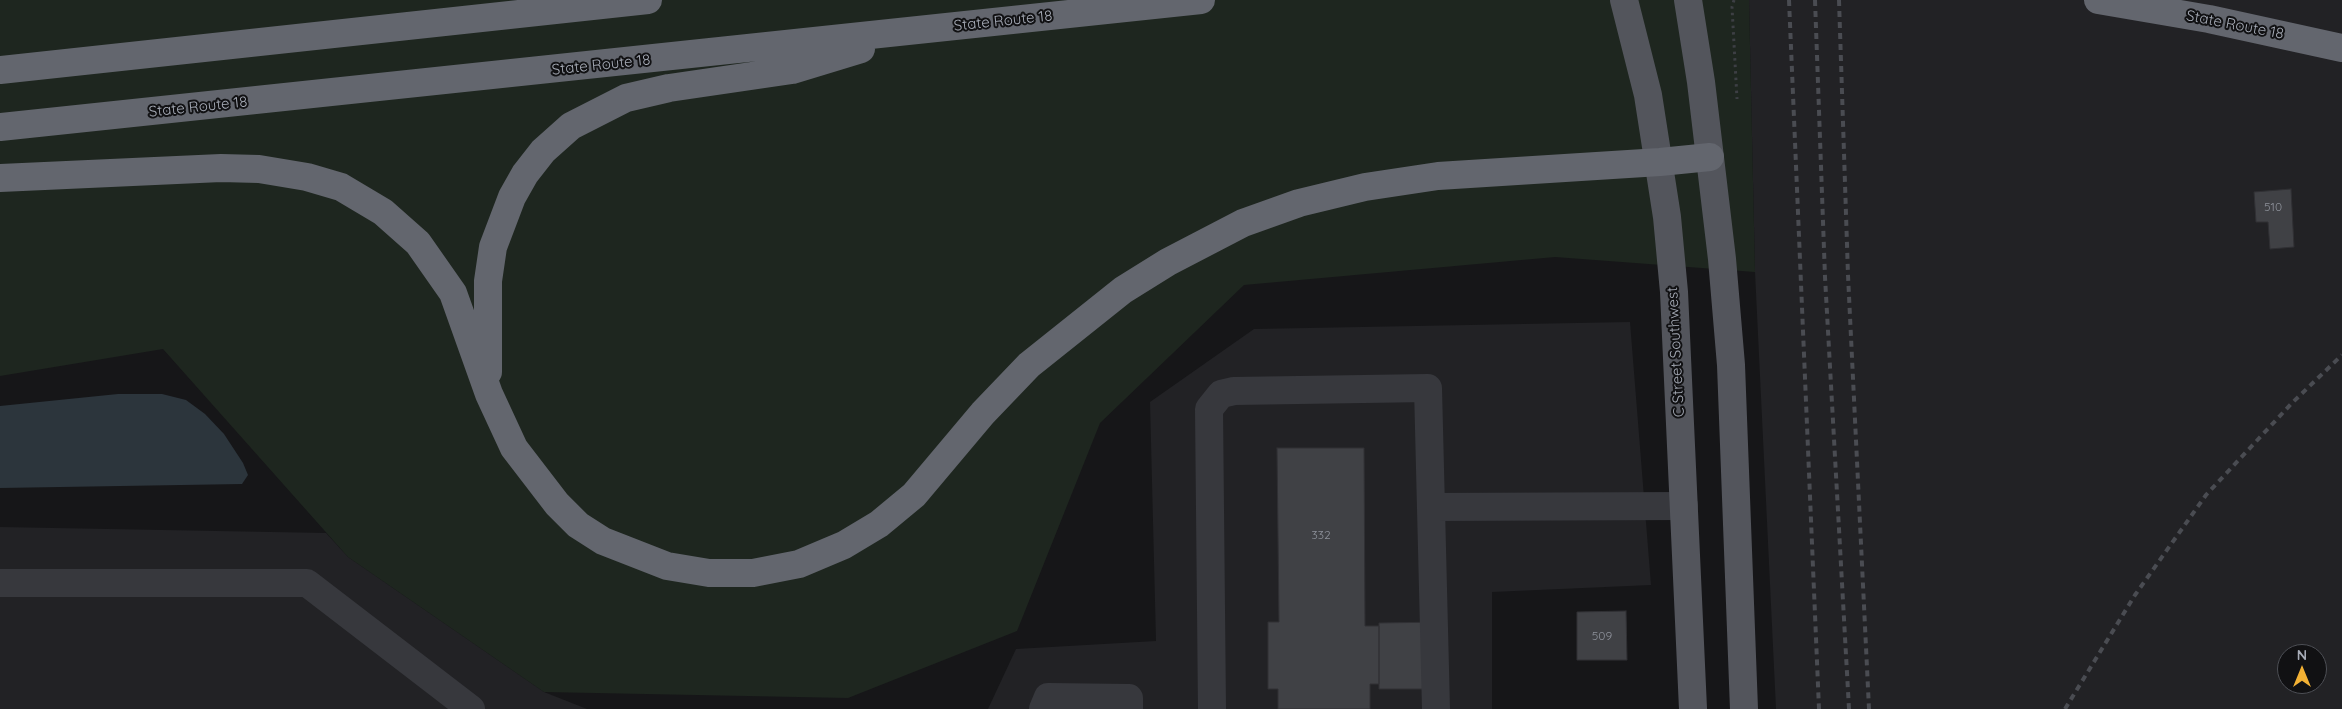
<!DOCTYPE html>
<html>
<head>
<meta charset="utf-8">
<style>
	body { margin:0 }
	#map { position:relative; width:2342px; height:709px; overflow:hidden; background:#161618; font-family:Quicksand,sans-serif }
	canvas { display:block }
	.north { position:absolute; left:2277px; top:644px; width:50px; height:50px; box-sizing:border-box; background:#111113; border:1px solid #4d4f55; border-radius:50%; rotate:0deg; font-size:14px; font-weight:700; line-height:20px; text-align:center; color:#a8adb8 }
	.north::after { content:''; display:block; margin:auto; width:18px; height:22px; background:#f2b134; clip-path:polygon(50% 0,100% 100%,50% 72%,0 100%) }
</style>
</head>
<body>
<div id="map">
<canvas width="2342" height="709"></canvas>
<div class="north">N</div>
</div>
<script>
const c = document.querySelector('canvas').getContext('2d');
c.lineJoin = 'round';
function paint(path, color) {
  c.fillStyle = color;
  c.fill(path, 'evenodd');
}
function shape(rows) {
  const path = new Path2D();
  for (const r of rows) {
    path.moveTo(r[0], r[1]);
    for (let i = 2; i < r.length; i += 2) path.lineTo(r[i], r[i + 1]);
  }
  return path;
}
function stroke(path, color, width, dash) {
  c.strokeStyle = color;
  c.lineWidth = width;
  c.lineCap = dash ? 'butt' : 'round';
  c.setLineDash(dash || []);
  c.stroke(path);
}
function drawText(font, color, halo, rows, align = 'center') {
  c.font = font + ' Quicksand,sans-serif';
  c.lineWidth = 4;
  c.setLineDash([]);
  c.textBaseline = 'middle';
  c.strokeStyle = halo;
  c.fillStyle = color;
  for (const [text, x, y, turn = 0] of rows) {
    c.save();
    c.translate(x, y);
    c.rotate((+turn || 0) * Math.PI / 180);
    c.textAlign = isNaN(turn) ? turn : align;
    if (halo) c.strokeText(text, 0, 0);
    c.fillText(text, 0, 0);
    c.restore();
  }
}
paint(shape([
	[1749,0,2342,0,2342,709,1776,709,1755,272],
	[2287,654,2317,654,2317,684,2287,684],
	[1630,322,1651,585,1492,592,1492,709,988,709,1016,649,1156,641,1150,402,1254,329],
	[0,527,326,533,348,557,544,692,587,709,0,709]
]), '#222225');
paint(shape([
	[0,0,1749,0,1755,272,1555,257,1244,285,1100,423,1017,631,848,698,544,692,348,557,163,349,0,376]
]), '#1e261f');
paint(shape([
	[118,394,162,394,186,400,205,414,224,434,243,463,248,475,242,484,0,488,0,406]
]), '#2c353c');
const building = shape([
	[2291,189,2294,247,2270,249,2268,222,2256,222,2254,192,2291,189],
	[1277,448,1364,448,1365,626,1379,626,1379,684,1370,684,1370,709,1278,709,1278,689,1268,689,1268,622,1279,622,1277,448],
	[1626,611,1627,660,1577,660,1577,612,1626,611],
	[1442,622,1442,689,1379,689,1379,623,1442,622]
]);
paint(building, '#404145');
stroke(building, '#303034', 1);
stroke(shape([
	[1734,0,1732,7,1737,99]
]), '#3d3f44', 3, [2.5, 4]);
stroke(shape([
	[1431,507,1684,506],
	[0,583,307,583,471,709],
	[1043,709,1048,697,1129,698,1129,709],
	[1212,709,1209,409,1221,394,1234,391,1428,388,1436,709]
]), '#37383d', 28);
stroke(shape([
	[1624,0,1648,95,1667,217,1674,292,1693,709],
	[1688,0,1701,82,1722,259,1731,365,1744,709]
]), '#53555c', 28);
stroke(shape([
	[2098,0,2209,19,2342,48],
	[0,70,648,0],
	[0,127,1201,0],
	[0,178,221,168,259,169,307,177,341,187,383,212,418,243,453,293,489,394,514,448,557,504,578,525,603,541,667,566,709,573,753,573,799,564,844,545,879,524,914,495,983,413,1029,365,1123,290,1168,262,1243,223,1299,203,1365,187,1438,176,1660,162,1710,157],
	[488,372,488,281,493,247,512,197,525,174,543,151,571,126,626,98,669,88,792,70,861,49]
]), '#63666e', 28);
stroke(shape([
	[1789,0,1819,709],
	[1815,0,1825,277,1849,709],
	[1839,0,1848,275,1869,709],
	[2065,709,2135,595,2206,495,2292,403,2342,355]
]), '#4a4c52', 4, [6, 5]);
drawText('12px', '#8e929b', null, [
	["510",2273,207],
	["332",1321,535],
	["509",1602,636]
]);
drawText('15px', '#a8adb8', '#111113', [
	["State Route 18",1003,21,-6],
	["State Route 18",2235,25,11],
	["State Route 18",601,65,-6],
	["State Route 18",198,107,-6],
	["C Street Southwest",1676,352,-93]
]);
</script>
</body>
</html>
